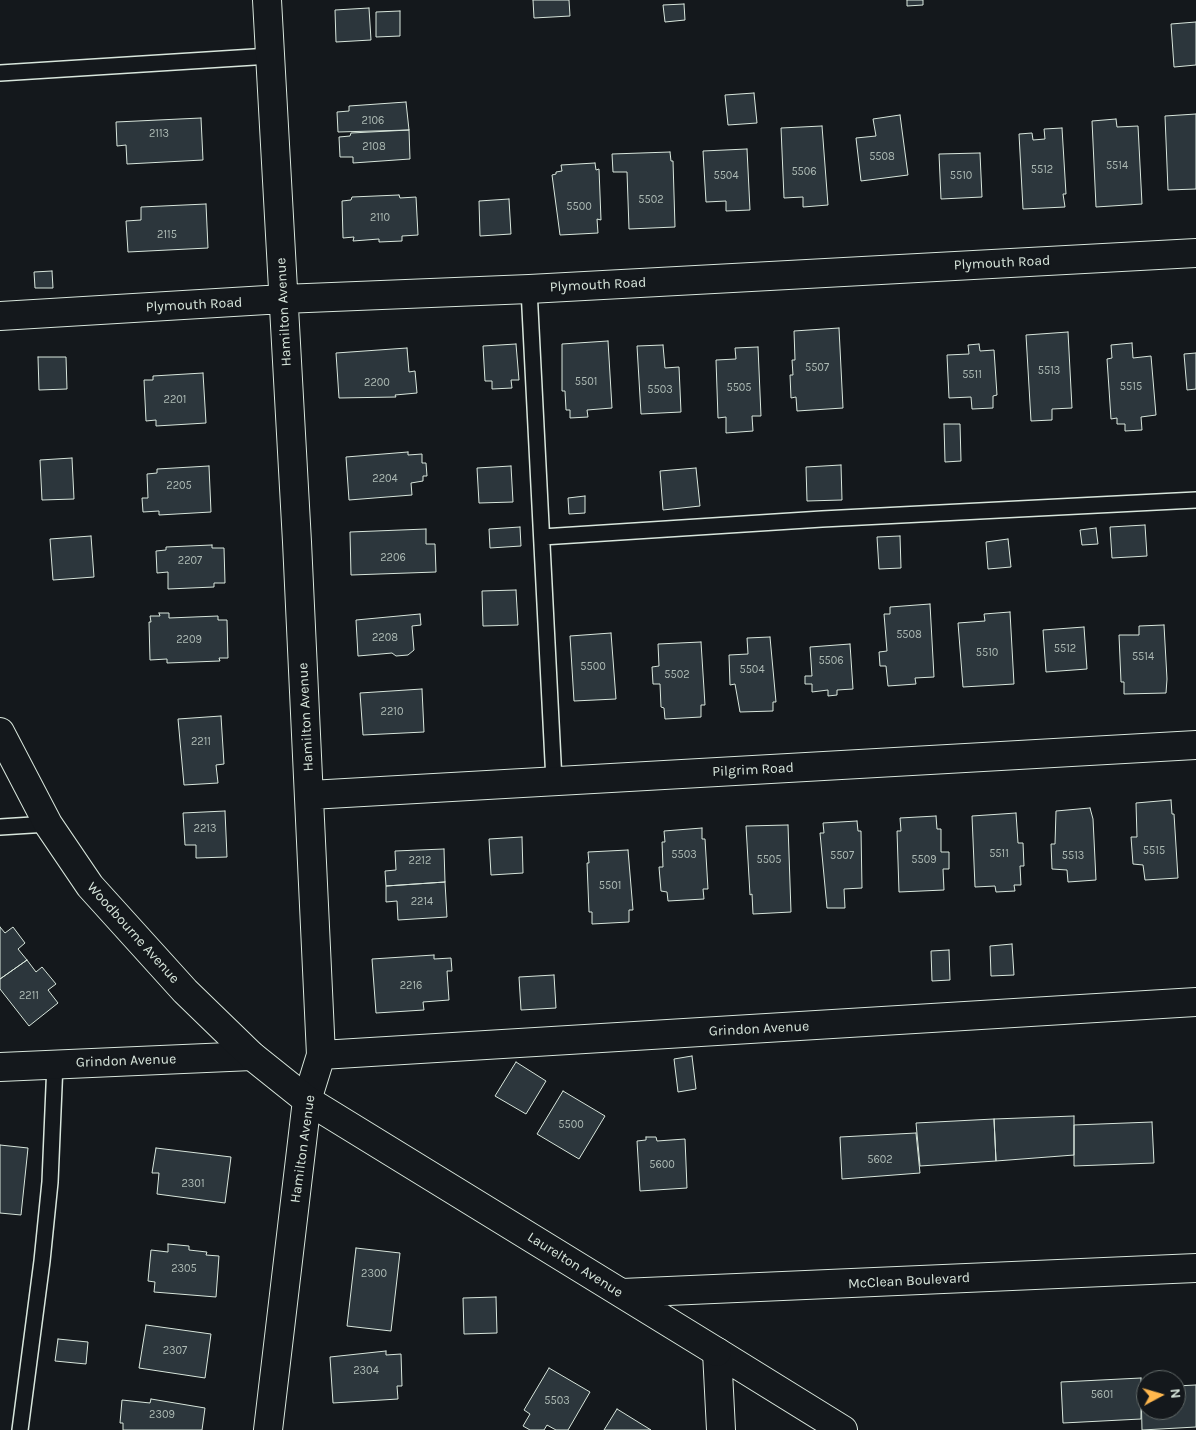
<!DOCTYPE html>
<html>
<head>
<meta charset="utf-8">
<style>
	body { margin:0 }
	#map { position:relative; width:1196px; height:1430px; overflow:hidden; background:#14181c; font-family:Karla,sans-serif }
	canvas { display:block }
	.north { position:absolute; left:1136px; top:1370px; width:50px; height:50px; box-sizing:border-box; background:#14181c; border:1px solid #626a69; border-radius:50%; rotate:84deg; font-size:14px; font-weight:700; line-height:20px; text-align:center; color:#d8e6dc }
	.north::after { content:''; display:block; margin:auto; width:18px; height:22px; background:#ffb74d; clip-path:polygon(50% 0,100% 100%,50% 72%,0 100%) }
</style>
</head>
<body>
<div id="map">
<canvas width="1196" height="1430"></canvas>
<div class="north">N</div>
</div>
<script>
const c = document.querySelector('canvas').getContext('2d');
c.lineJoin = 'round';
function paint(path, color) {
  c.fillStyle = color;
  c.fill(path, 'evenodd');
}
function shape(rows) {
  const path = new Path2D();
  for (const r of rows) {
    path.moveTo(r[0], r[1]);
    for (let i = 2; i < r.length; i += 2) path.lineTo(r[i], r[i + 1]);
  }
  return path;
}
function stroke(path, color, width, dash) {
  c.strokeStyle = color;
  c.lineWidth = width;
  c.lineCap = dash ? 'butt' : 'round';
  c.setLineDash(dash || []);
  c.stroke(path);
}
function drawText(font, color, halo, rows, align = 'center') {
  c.font = font + ' Karla,sans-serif';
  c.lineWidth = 4;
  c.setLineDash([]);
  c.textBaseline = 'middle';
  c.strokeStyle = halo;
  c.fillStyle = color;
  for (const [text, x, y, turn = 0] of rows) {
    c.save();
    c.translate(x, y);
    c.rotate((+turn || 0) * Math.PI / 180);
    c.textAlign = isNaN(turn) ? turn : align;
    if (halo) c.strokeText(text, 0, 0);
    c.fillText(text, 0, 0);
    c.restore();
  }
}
const building = shape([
	[533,0,569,0,570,16,534,18,533,0],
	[907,0,923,0,923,5,907,6,907,0],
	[684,4,685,20,665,22,663,5,684,4],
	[369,8,371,40,336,42,335,10,369,8],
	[400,11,400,36,376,37,376,12,400,11],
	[1196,22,1196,65,1174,67,1171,24,1196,22],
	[754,93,757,123,728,125,725,95,754,93],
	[406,102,409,130,338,132,337,112,349,111,349,106,406,102],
	[1196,114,1196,189,1168,190,1165,116,1196,114],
	[900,115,908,175,861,181,856,138,876,136,873,119,900,115],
	[201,118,203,160,127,164,126,145,117,146,116,122,201,118],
	[1116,119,1117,127,1138,126,1142,204,1096,207,1092,121,1116,119],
	[822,126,828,205,803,207,803,197,784,198,781,128,822,126],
	[1062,128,1066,194,1063,194,1065,207,1023,209,1019,134,1032,133,1033,140,1045,139,1044,129,1062,128],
	[409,130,410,159,353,163,353,157,340,157,339,137,350,136,351,133,409,130],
	[747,149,750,210,726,211,726,201,706,202,703,151,747,149],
	[670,152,671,161,673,161,675,227,629,229,627,172,613,172,612,154,670,152],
	[980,153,982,197,941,199,939,154,980,153],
	[595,163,596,170,599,169,601,220,597,219,598,233,560,235,552,175,556,174,556,172,562,171,561,165,595,163],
	[399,195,400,198,416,197,418,235,402,236,402,241,379,242,379,239,353,241,354,237,343,238,342,201,351,200,352,197,399,195],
	[509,199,511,234,480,236,479,201,509,199],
	[206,204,208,248,128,252,126,221,141,220,141,207,206,204],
	[52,271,53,288,35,288,34,272,52,271],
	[839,328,843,408,797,411,796,397,791,398,790,375,793,375,792,360,795,360,794,331,839,328],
	[1068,332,1072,408,1052,409,1052,420,1031,421,1026,335,1068,332],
	[608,341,612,408,587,410,588,417,570,418,570,410,566,410,565,391,562,391,562,344,608,341],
	[1132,343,1133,358,1151,356,1156,415,1141,417,1142,430,1125,431,1125,424,1117,424,1117,418,1111,419,1107,359,1112,358,1111,345,1132,343],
	[516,344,519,380,511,380,512,388,492,389,492,381,485,381,483,346,516,344],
	[979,344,980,351,994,350,997,395,993,396,993,408,972,409,971,397,949,398,947,355,969,354,968,345,979,344],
	[663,345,665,368,679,367,681,412,641,414,637,346,663,345],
	[758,347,761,416,752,416,753,431,726,433,726,417,718,418,716,360,736,359,735,348,758,347],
	[407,348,409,372,415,371,417,393,395,395,396,397,339,398,336,353,407,348],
	[1196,353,1196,389,1187,390,1184,354,1196,353],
	[38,357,66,357,67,389,39,390,38,357],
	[203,373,206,423,156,426,156,420,146,421,144,380,153,380,153,376,203,373],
	[944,424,960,424,961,461,945,462,944,424],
	[408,452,408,455,422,454,422,463,426,463,427,476,423,476,423,481,411,483,412,495,349,500,346,457,408,452],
	[72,458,74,499,42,500,40,460,72,458],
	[841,465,842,500,807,501,806,467,841,465],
	[209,466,211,512,159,515,159,511,143,512,142,498,148,498,147,474,157,473,157,469,209,466],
	[511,466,513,502,479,503,477,468,511,466],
	[696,468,700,506,663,510,660,471,696,468],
	[585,496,585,513,569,514,568,498,585,496],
	[1145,525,1147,556,1112,558,1110,527,1145,525],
	[520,527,521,546,490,548,489,529,520,527],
	[1096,528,1098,544,1082,545,1080,530,1096,528],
	[426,529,426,544,435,544,436,572,351,575,350,532,426,529],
	[91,536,94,577,53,580,50,539,91,536],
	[900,536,901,568,879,569,877,537,900,536],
	[1008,539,1011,567,988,569,986,542,1008,539],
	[212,545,212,548,224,548,225,583,214,583,214,587,168,589,168,572,157,573,156,551,166,550,166,547,212,545],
	[516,590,518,625,483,626,482,591,516,590],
	[930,604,934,677,915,678,916,684,888,686,886,666,880,666,879,652,887,651,884,614,890,614,890,607,930,604],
	[1010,612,1014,684,963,687,958,623,985,621,984,614,1010,612],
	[159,613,169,613,169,618,218,616,218,620,227,620,228,658,219,658,220,661,167,663,167,659,150,660,149,622,151,622,150,616,160,616,159,613],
	[420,614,421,625,412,626,414,650,408,655,396,656,392,653,358,656,356,620,420,614],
	[1164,625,1167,679,1166,693,1124,694,1124,682,1121,682,1119,635,1139,635,1139,626,1164,625],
	[1084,627,1087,669,1046,672,1043,630,1084,627],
	[611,633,616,699,574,701,570,636,611,633],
	[770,637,776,702,773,702,773,711,740,712,735,684,730,685,729,655,748,654,747,638,770,637],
	[701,642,705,705,701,705,701,717,665,719,664,708,661,707,660,684,653,684,652,667,659,666,658,644,701,642],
	[850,644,853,689,837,690,837,695,828,696,828,690,812,692,812,684,805,684,805,676,812,676,810,647,850,644],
	[422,689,424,732,363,735,360,693,422,689],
	[221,716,224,764,216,765,218,783,184,785,178,719,221,716],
	[1171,800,1172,814,1174,814,1178,878,1145,880,1143,865,1133,864,1131,837,1137,837,1136,803,1171,800],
	[1090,808,1093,819,1096,880,1068,882,1067,870,1052,869,1051,844,1055,844,1056,811,1090,808],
	[225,811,227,857,196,858,196,845,185,845,183,813,225,811],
	[1016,813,1018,843,1023,843,1024,866,1020,866,1021,885,1014,885,1015,891,996,892,995,886,975,887,972,816,1016,813],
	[936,816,937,829,941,829,941,852,949,852,949,869,943,869,944,890,899,892,897,831,901,831,900,818,936,816],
	[857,821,858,831,861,831,862,888,844,889,845,908,827,908,820,833,824,833,823,823,857,821],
	[788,825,791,912,753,914,752,894,750,895,746,826,788,825],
	[702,828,702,839,705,839,708,889,703,889,704,899,668,901,667,892,661,891,659,867,663,867,662,842,665,842,664,831,702,828],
	[522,837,523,873,491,875,489,839,522,837],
	[444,849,445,882,386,886,385,871,396,870,395,851,444,849],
	[628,850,633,910,629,910,629,922,592,924,592,912,589,912,587,863,589,863,588,852,628,850],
	[445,882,447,917,398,920,397,901,386,902,386,886,445,882],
	[0,927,5,933,13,927,25,943,18,949,27,960,0,979,0,927],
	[1012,944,1014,975,991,976,990,946,1012,944],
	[949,950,950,980,932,981,931,951,949,950],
	[434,955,434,959,451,958,452,971,447,971,449,1000,423,1002,424,1010,376,1013,372,959,434,955],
	[27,960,36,972,42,967,56,984,48,990,58,1003,29,1026,0,989,0,979,27,960],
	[554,975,556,1008,521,1010,519,977,554,975],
	[692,1056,696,1089,678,1092,674,1059,692,1056],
	[516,1062,546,1081,526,1114,495,1096,516,1062],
	[563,1091,605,1116,579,1159,537,1134,563,1091],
	[1074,1116,1074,1155,996,1161,994,1119,1074,1116],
	[994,1119,996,1161,920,1166,916,1123,994,1119],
	[1152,1122,1154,1163,1074,1166,1074,1125,1152,1122],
	[916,1133,920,1173,842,1179,840,1137,916,1133],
	[646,1137,656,1137,657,1141,685,1139,687,1188,640,1191,637,1141,646,1140,646,1137],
	[0,1145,28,1148,21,1215,0,1213,0,1145],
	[156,1148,231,1157,225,1203,157,1194,159,1173,152,1173,156,1148],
	[168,1244,189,1246,189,1250,207,1252,206,1255,219,1256,216,1297,154,1292,155,1282,148,1281,151,1250,168,1252,168,1244],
	[356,1248,400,1253,391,1331,347,1326,356,1248],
	[496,1297,497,1333,464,1334,463,1298,496,1297],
	[146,1325,211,1334,205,1378,139,1368,146,1325],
	[58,1339,88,1342,86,1364,55,1361,58,1339],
	[386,1351,386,1355,401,1354,402,1386,397,1386,398,1399,333,1403,330,1357,386,1351],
	[549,1368,590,1392,568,1430,556,1430,547,1425,544,1430,530,1430,523,1426,530,1414,524,1410,549,1368],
	[1141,1378,1141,1419,1063,1423,1061,1382,1141,1378],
	[1196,1385,1196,1427,1142,1430,1141,1388,1146,1388,1146,1410,1176,1410,1176,1386,1196,1385],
	[151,1399,205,1408,202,1430,123,1430,123,1423,120,1423,122,1400,150,1403,151,1399],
	[617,1409,651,1430,604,1430,617,1409]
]);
paint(building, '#2c363c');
stroke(building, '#d8e6dc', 1);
const service = shape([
	[0,73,270,56],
	[529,289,554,781],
	[542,537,822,519,1196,500],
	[0,827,48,824],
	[20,1430,42,1261,50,1182,55,1063]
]);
const minor = shape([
	[267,0,297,542,321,1055,307,1100],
	[0,316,283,299,529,289,1196,253],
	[310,795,1196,745],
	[321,1055,1196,1002],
	[0,1067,252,1056],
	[717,1352,843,1430],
	[717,1352,721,1430]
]);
const tertiary = shape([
	[0,732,48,824,90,886,185,991,252,1056,307,1100,717,1352],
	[622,1293,1196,1268],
	[268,1430,307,1100]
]);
stroke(service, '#d8e6dc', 18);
stroke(minor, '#d8e6dc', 30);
stroke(tertiary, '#d8e6dc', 30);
stroke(service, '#14181c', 15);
stroke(minor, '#14181c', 28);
stroke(tertiary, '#14181c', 28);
drawText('11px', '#adbab4', null, [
	["2106",373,121],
	["2113",159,134],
	["2108",374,147],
	["5508",882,157],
	["5514",1117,166],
	["5512",1042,170],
	["5506",804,172],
	["5504",726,176],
	["5510",961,176],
	["5502",651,200],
	["5500",579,207],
	["2110",380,218],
	["2115",167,235],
	["5507",817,368],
	["5513",1049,371],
	["5511",972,375],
	["5501",586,382],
	["2200",377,383],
	["5515",1131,387],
	["5505",739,388],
	["5503",660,390],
	["2201",175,400],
	["2204",385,479],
	["2205",179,486],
	["2206",393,558],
	["2207",190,561],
	["5508",909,635],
	["2208",385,638],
	["2209",189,640],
	["5512",1065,649],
	["5510",987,653],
	["5514",1143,657],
	["5506",831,661],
	["5500",593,667],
	["5504",752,670],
	["5502",677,675],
	["2210",392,712],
	["2211",201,742],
	["2213",205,829],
	["5515",1154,851],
	["5511",999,854],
	["5503",684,855],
	["5507",842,856],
	["5513",1073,856],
	["5505",769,860],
	["5509",924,860],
	["2212",420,861],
	["5501",610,886],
	["2214",422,902],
	["2216",411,986],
	["2211",29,996],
	["5500",571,1125],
	["5602",880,1160],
	["5600",662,1165],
	["2301",193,1184],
	["2305",184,1269],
	["2300",374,1274],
	["2307",175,1351],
	["2304",366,1371],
	["5601",1102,1395],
	["5503",557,1401],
	["2309",162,1415]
]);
drawText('14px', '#d8e6dc', '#14181c', [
	["Plymouth Road",1002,263,-3],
	["Plymouth Road",598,285,-3],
	["Plymouth Road",194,305,-3],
	["Hamilton Avenue",284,312,-93],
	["Hamilton Avenue",306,717,-93],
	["Pilgrim Road",753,770,-3],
	["Woodbourne Avenue",133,933,48],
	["Grindon Avenue",759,1029,-3],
	["Grindon Avenue",126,1061,-2],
	["Hamilton Avenue",303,1149,-82],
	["Laurelton Avenue",575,1265,32],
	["McClean Boulevard",909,1281,-3]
]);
</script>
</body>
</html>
